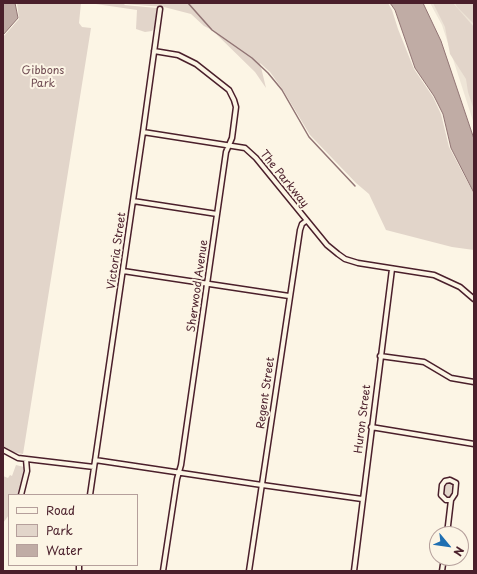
<!DOCTYPE html>
<html>
<head>
<meta charset="utf-8">
<style>
	body { margin:0 }
	#map { position:relative; width:477px; height:574px; overflow:hidden; background:#fcf5e5; font-family:"Playpen Sans",sans-serif }
	canvas { display:block }
	.frame { position:absolute; inset:0; border:4px solid #4a1f2b; pointer-events:none }
	.legend { position:absolute; left:8px; top:494px; width:130px; height:72px; box-sizing:border-box; background:#fcf5e5; border:1px solid #b59f9b; margin:0; padding:5px 7px; list-style:none; font-size:12px; color:#4a1f2b }
	.legend li { display:flex; align-items:center; gap:8px; height:20px }
	.legend b { width:20px; border:1px solid #b59f9b }
	.north { position:absolute; left:429px; top:526px; width:40px; height:40px; box-sizing:border-box; background:#fcf5e5; border:1px solid #b59f9b; border-radius:50%; rotate:119deg; font-size:11px; font-weight:700; line-height:16px; text-align:center; color:#4a1f2b }
	.north::after { content:''; display:block; margin:auto; width:14px; height:18px; background:#1f6fb2; clip-path:polygon(50% 0,100% 100%,50% 72%,0 100%) }
</style>
</head>
<body>
<div id="map">
<canvas width="477" height="574"></canvas>
<div class="frame"></div>
<ul class="legend">
<li><b style="height:5px;background:#fcf5e5"></b>Road</li>
<li><b style="height:11px;background:#e2d5ca"></b>Park</li>
<li><b style="height:11px;background:#c0aca5"></b>Water</li>
</ul>
<div class="north">N</div>
</div>
<script>
const c = document.querySelector('canvas').getContext('2d');
c.lineJoin = 'round';
function paint(path, color) {
  c.fillStyle = color;
  c.fill(path, 'evenodd');
}
function shape(rows) {
  const path = new Path2D();
  for (const r of rows) {
    path.moveTo(r[0], r[1]);
    for (let i = 2; i < r.length; i += 2) path.lineTo(r[i], r[i + 1]);
  }
  return path;
}
function stroke(path, color, width, dash) {
  c.strokeStyle = color;
  c.lineWidth = width;
  c.lineCap = dash ? 'butt' : 'round';
  c.setLineDash(dash || []);
  c.stroke(path);
}
function drawText(font, color, halo, rows, align = 'center') {
  c.font = font + ' "Playpen Sans",sans-serif';
  c.lineWidth = 4;
  c.setLineDash([]);
  c.textBaseline = 'middle';
  c.strokeStyle = halo;
  c.fillStyle = color;
  for (const [text, x, y, turn = 0] of rows) {
    c.save();
    c.translate(x, y);
    c.rotate((+turn || 0) * Math.PI / 180);
    c.textAlign = isNaN(turn) ? turn : align;
    if (halo) c.strokeText(text, 0, 0);
    c.fillText(text, 0, 0);
    c.restore();
  }
}
paint(shape([
	[430,3,474,3,474,124,442,25]
]), '#eee5d7');
paint(shape([
	[17,3,81,3,79,23,82,27,91,28,23,454,3,450,3,37,19,19],
	[89,3,388,3,392,10,398,29,414,69,433,97,441,114,449,147,474,194,474,250,452,247,386,230,369,194,356,183,310,135,283,90,270,72,260,63,266,88,255,72,212,30,204,26,191,14,164,7,125,4,124,5,157,8,154,28,152,31,145,32,136,29,137,10],
	[433,3,453,3,474,27,474,110,468,92,466,79,450,54,445,27],
	[455,3,474,3,474,24,457,7],
	[16,465,24,467,24,470,18,495,9,495,9,515,3,523,3,476,8,478,10,475,12,476],
	[447,483,450,483,452,486,451,495,448,498,443,494,444,485]
]), '#e2d5ca');
const water = shape([
	[3,3,15,3,18,18,3,35,3,3],
	[390,3,423,3,441,41,474,139,474,193,451,148,443,114,434,96,415,68,395,10,390,3]
]);
paint(water, '#c0aca5');
stroke(water, '#917474', 1);
stroke(shape([
	[188,3,212,30,252,58,268,73,282,90,309,137,355,186]
]), '#917474', 1.5);
const minor = shape([
	[154,51,178,55,196,64,229,90,234,100,236,107,232,138,226,152,181,465,177,479,163,571],
	[143,132,245,148,256,158,327,245,338,254,345,259,358,263,434,275,460,287,474,299],
	[133,201,217,214],
	[123,271,289,296],
	[380,356,424,362,451,378,474,382],
	[371,427,474,444],
	[3,450,18,458,94,467],
	[95,460,255,484,362,499],
	[450,480,456,483,455,494,451,500,446,500,441,495,442,485,445,481,450,480],
	[21,495,27,471,26,459],
	[90,495,143,132,160,9],
	[447,534,451,500],
	[79,571,79,565],
	[249,571,300,230,302,224,306,221],
	[354,571,392,269],
	[442,571,444,558]
]);
stroke(minor, '#4a1f2b', 7);
stroke(minor, '#fcf5e5', 4);
drawText('11px', '#704c53', '#fcf5e5', [
	["Gibbons",43,71],
	["Park",43,84]
]);
drawText('11px', '#4a1f2b', '#fcf5e5', [
	["The Parkway",284,179,51],
	["Victoria Street",117,251,-82],
	["Sherwood Avenue",198,286,-82],
	["Regent Street",266,393,-82],
	["Huron Street",363,419,-83]
]);
</script>
</body>
</html>
